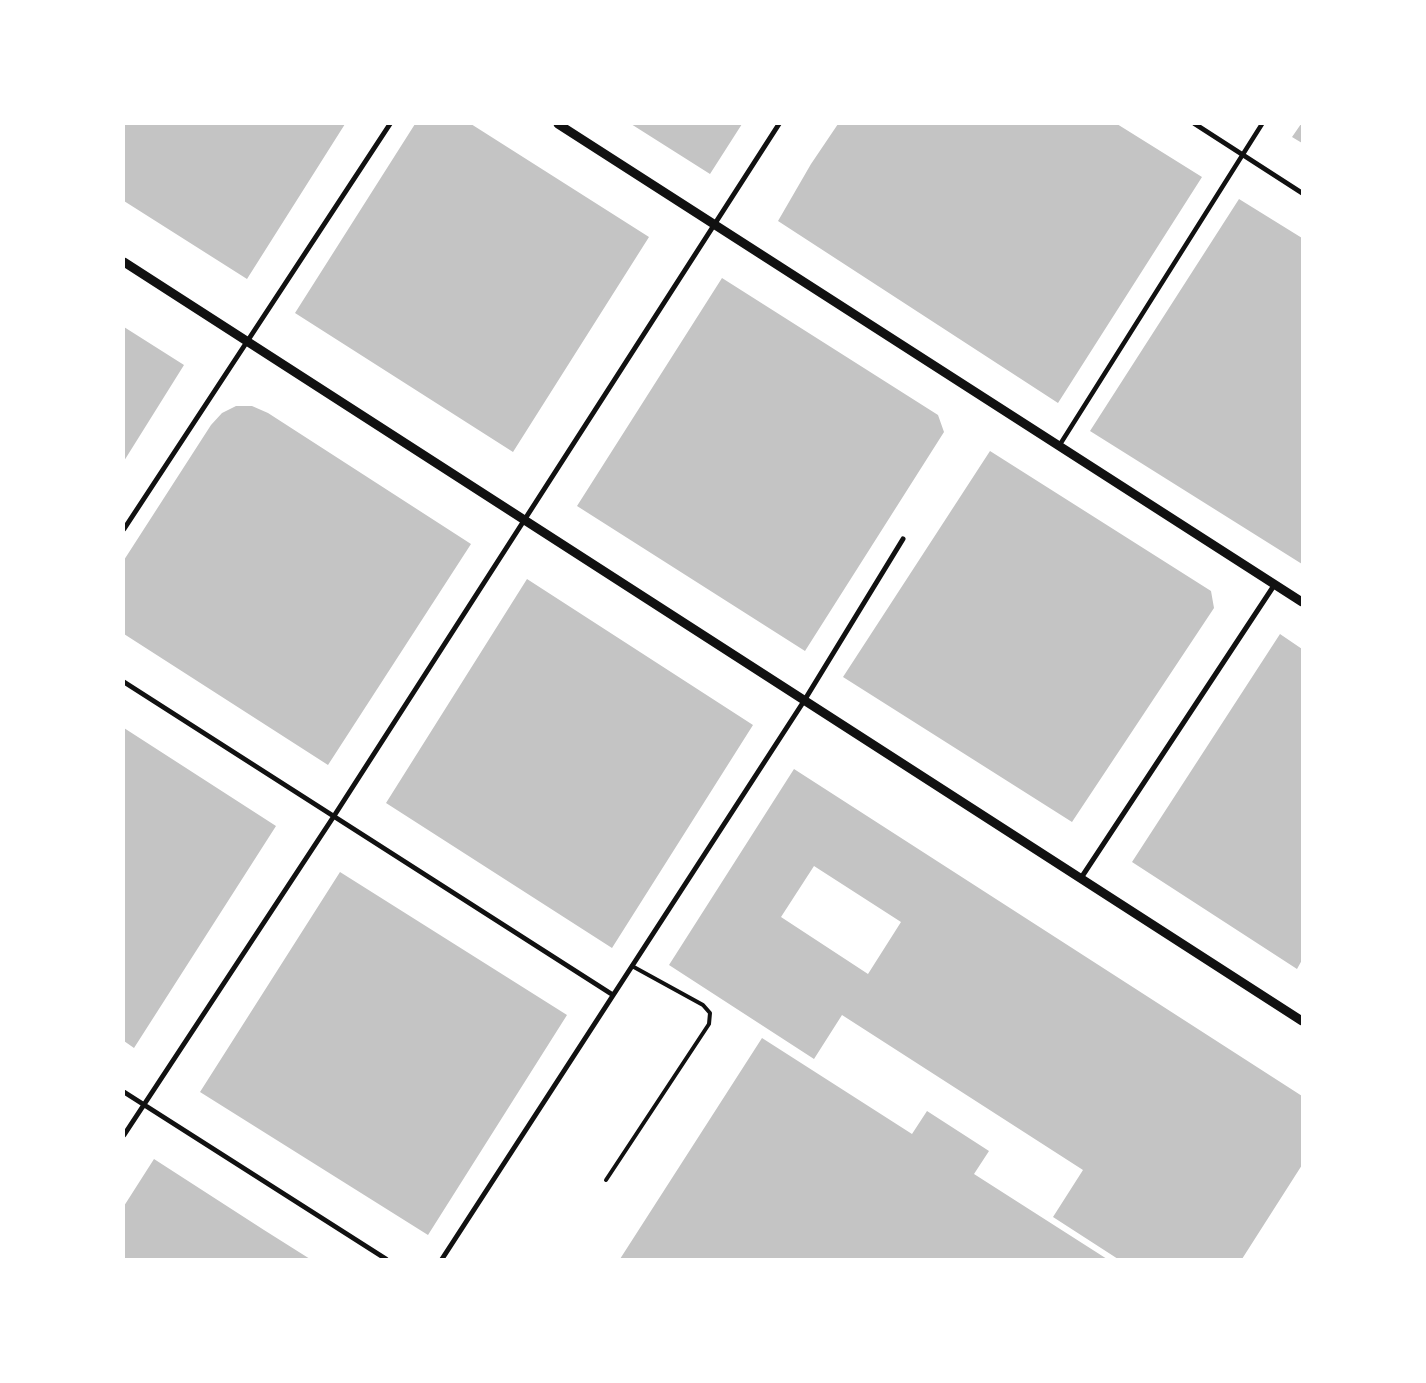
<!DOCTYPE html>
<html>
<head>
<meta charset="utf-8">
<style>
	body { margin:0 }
	#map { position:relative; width:1426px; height:1383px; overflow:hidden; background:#fff; font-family:"DejaVu Sans",sans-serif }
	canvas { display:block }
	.frame { position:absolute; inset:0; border:125px solid #fff; pointer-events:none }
</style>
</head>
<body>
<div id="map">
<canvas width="1426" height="1383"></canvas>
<div class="frame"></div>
</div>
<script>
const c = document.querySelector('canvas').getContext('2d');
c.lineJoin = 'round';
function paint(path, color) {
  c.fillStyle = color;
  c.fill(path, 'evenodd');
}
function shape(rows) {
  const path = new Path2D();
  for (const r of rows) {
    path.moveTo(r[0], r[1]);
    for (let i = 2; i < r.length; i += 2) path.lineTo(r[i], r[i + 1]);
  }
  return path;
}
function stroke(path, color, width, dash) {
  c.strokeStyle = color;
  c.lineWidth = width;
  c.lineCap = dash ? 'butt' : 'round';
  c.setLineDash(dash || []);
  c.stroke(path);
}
paint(shape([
	[124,124,345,124,247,279,124,201],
	[415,124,471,124,649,237,513,452,295,313],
	[631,124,742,124,710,174],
	[838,124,1117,124,1202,177,1058,403,778,221,811,164],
	[1301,124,1302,124,1302,143,1292,137],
	[1239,199,1302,238,1302,564,1090,431],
	[722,278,938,415,944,432,805,651,577,506],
	[124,327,184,365,124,461],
	[236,406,252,406,268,413,471,544,328,765,124,634,124,560,211,425,222,413],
	[990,451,1211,591,1214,608,1072,822,843,677],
	[527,579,753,725,612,948,386,803],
	[1280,634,1302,649,1302,960,1297,969,1132,862],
	[124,728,276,826,134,1048,124,1041],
	[794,769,1302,1096,1302,1165,1242,1259,1118,1259,1053,1217,1083,1170,842,1015,814,1059,669,965],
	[814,866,901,922,868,974,781,917],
	[340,872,567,1015,428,1235,200,1092],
	[762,1038,912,1134,927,1111,989,1151,974,1174,1107,1259,620,1259],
	[154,1159,264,1230,310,1259,124,1259,124,1206]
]), '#c4c4c4');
stroke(shape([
	[606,1180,709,1024,710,1013,703,1005,632,966]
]), '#111', 4);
stroke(shape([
	[1059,446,1262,124]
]), '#111', 4.5);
stroke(shape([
	[1195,124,1302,193],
	[124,529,390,124],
	[124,682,613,995],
	[1081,878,1275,584],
	[124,1092,386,1259],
	[124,1135,334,816,779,124],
	[442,1259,804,701,903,539]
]), '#111', 5);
stroke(shape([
	[558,124,1302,602],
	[124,262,1302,1021]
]), '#111', 9);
</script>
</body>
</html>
